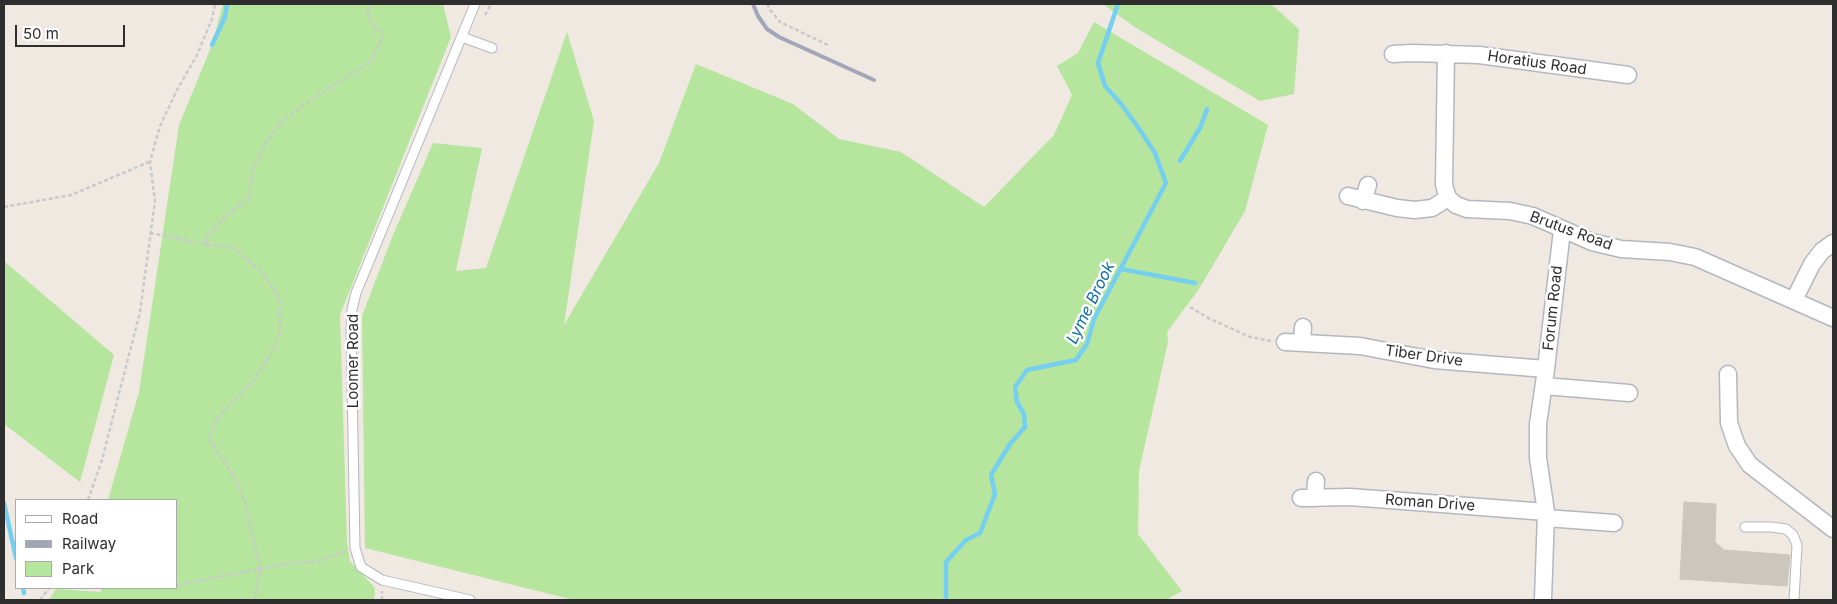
<!DOCTYPE html>
<html>
<head>
<meta charset="utf-8">
<style>
	body { margin:0 }
	#map { position:relative; width:1837px; height:604px; overflow:hidden; background:#efe9e1; font-family:Inter,sans-serif }
	canvas { display:block }
	.frame { position:absolute; inset:0; border:5px solid #2e2e2e; pointer-events:none }
	.legend { position:absolute; left:15px; top:499px; width:162px; height:90px; box-sizing:border-box; background:#fff; border:1px solid #ababab; margin:0; padding:6px 9px; list-style:none; font-size:15px; color:#2e2e2e }
	.legend li { display:flex; align-items:center; gap:10px; height:25px }
	.legend b { width:25px; border:1px solid #ababab }
	.scale { position:absolute; left:15px; top:25px; width:110px; height:22px; box-sizing:border-box; border:2px solid #2e2e2e; border-top:0; padding-left:6px; font-size:15px; line-height:18px; white-space:nowrap; color:#2e2e2e; -webkit-text-stroke:4px #fff; paint-order:stroke }
</style>
</head>
<body>
<div id="map">
<canvas width="1837" height="604"></canvas>
<div class="frame"></div>
<ul class="legend">
<li><b style="height:6px;background:#fff"></b>Road</li>
<li><b style="height:6px;background:#a3a6b8"></b>Railway</li>
<li><b style="height:14px;background:#b6e59e"></b>Park</li>
</ul>
<div class="scale">50 m</div>
</div>
<script>
const c = document.querySelector('canvas').getContext('2d');
c.lineJoin = 'round';
function paint(path, color) {
  c.fillStyle = color;
  c.fill(path, 'evenodd');
}
function shape(rows) {
  const path = new Path2D();
  for (const r of rows) {
    path.moveTo(r[0], r[1]);
    for (let i = 2; i < r.length; i += 2) path.lineTo(r[i], r[i + 1]);
  }
  return path;
}
function stroke(path, color, width, dash) {
  c.strokeStyle = color;
  c.lineWidth = width;
  c.lineCap = dash ? 'butt' : 'round';
  c.setLineDash(dash || []);
  c.stroke(path);
}
function drawText(font, color, halo, rows, align = 'center') {
  c.font = font + ' Inter,sans-serif';
  c.lineWidth = 5;
  c.setLineDash([]);
  c.textBaseline = 'middle';
  c.strokeStyle = halo;
  c.fillStyle = color;
  for (const [text, x, y, turn = 0] of rows) {
    c.save();
    c.translate(x, y);
    c.rotate((+turn || 0) * Math.PI / 180);
    c.textAlign = isNaN(turn) ? turn : align;
    if (halo) c.strokeText(text, 0, 0);
    c.fillText(text, 0, 0);
    c.restore();
  }
}
paint(shape([
	[223,4,443,4,451,37,340,315,347,542,350,561,375,588,374,600,49,600,56,589,101,592,101,588,176,588,176,500,108,500,139,392,179,125,212,45],
	[1103,4,1271,4,1299,29,1294,94,1260,101,1136,28],
	[1094,22,1268,125,1245,211,1199,289,1167,332,1168,342,1139,471,1138,534,1182,591,1166,600,574,600,365,548,362,316,393,235,433,143,482,148,456,271,486,268,567,32,594,121,564,325,659,163,696,64,793,104,839,139,901,152,984,207,1054,135,1072,95,1057,66,1078,53],
	[4,261,114,355,80,482,4,424]
]), '#b6e59e');
stroke(shape([
	[212,45,225,17,227,4],
	[1180,161,1201,126,1207,109],
	[1121,269,1195,283],
	[4,503,16,558],
	[23,588,24,593],
	[946,600,946,562,966,540,980,533,995,494,991,475,1010,444,1025,427,1024,414,1017,402,1015,387,1027,370,1076,360,1087,344,1094,319,1166,183,1155,153,1142,133,1122,105,1105,86,1098,63,1118,4]
]), '#75cff0', 4.5);
const building = shape([
	[1684,502,1716,504,1715,542,1724,550,1790,555,1787,586,1680,579,1684,502]
]);
paint(building, '#cbc7bf');
stroke(building, '#cbc5ba', 1);
const lane = shape([
	[462,37,492,48],
	[1745,527,1771,527,1786,529,1793,535,1797,545,1794,600],
	[470,600,382,580,361,567,355,548,351,328,352,310,356,293,475,4]
]);
const street = shape([
	[1446,53,1444,185,1448,198],
	[1393,54,1412,53,1479,55,1628,75],
	[1348,196,1397,208,1415,210,1432,208,1448,198,1456,205,1467,209,1510,211,1533,216,1592,242,1621,249,1670,252,1695,257,1833,318],
	[1363,201,1368,185],
	[1794,300,1812,264,1822,251,1833,243],
	[1285,342,1360,346,1434,360,1546,369],
	[1302,343,1303,327],
	[1728,374,1729,423,1737,446,1750,465,1833,529],
	[1544,386,1629,393],
	[1301,498,1350,497,1546,512],
	[1315,498,1316,481],
	[1546,518,1614,523],
	[1543,600,1546,512,1538,458,1538,424,1546,369,1562,230]
]);
stroke(lane, '#b4b7c1', 11);
stroke(street, '#b4b7c1', 19);
stroke(shape([
	[767,4,771,11,780,22,830,46],
	[485,15,491,4],
	[4,207,71,195,149,162],
	[150,233,209,245,233,247,263,273,280,299,280,333,268,359,252,382,217,418,209,439,233,475,245,502,260,569,254,600],
	[208,244,205,240,225,216,249,199,253,169,267,141,284,120,302,106,372,61,383,35,368,19,368,4],
	[1190,307,1208,318,1250,337,1271,341],
	[88,500,102,460,140,312,155,201,150,162,160,126,177,90,197,55,212,19,215,4],
	[176,585,291,563,314,562,346,551],
	[40,600,49,588],
	[382,600,382,591]
]), '#c9c9c9', 2.5, [4, 2.5]);
stroke(lane, '#fff', 9);
stroke(street, '#fff', 16);
stroke(shape([
	[753,4,758,16,767,29,779,37,874,80]
]), '#a3a6b8', 4);
drawText('15px', '#2e2e2e', '#fff', [
	["Horatius Road",1537,63,8],
	["Brutus Road",1571,231,20],
	["Forum Road",1553,308,-84],
	["Tiber Drive",1424,356,8],
	["Loomer Road",353,361,-90],
	["Roman Drive",1430,503,4]
]);
drawText('italic 16px', '#0d6fa3', '#fff', [
	["Lyme Brook",1091,303,-64]
]);
</script>
</body>
</html>
